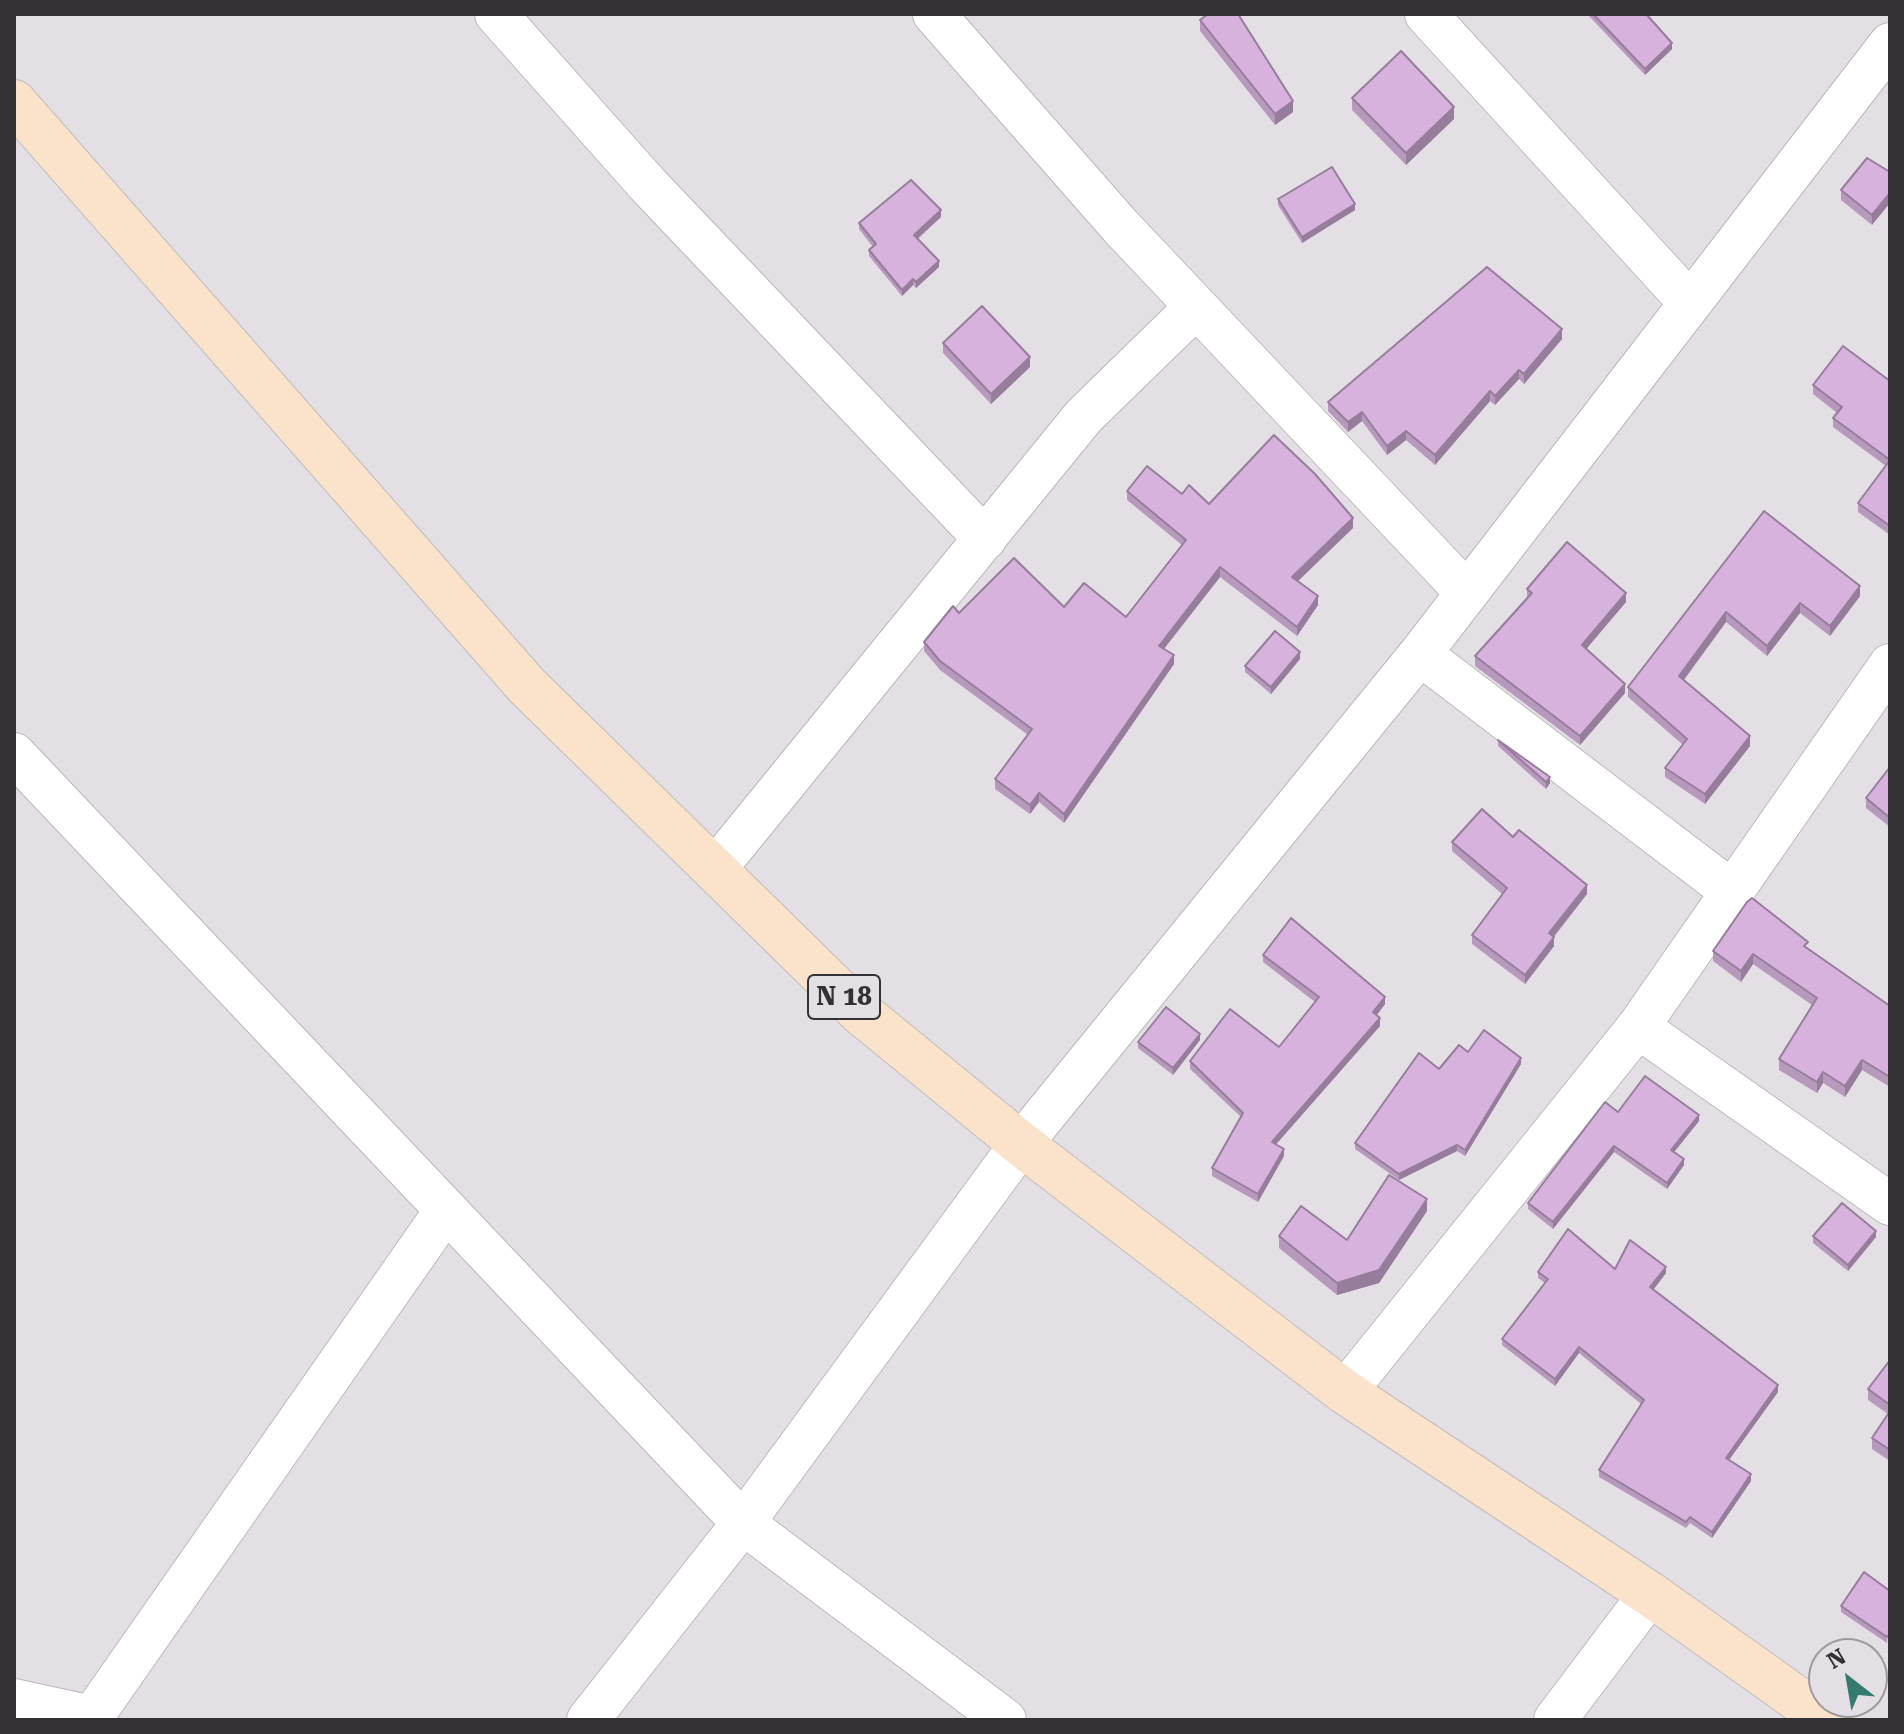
<!DOCTYPE html>
<html>
<head>
<meta charset="utf-8">
<style>
	body { margin:0 }
	#map { position:relative; width:1904px; height:1734px; overflow:hidden; background:#e4dfe4; font-family:"Roboto Serif",serif }
	canvas { display:block }
	.frame { position:absolute; inset:0; border:16px solid #333133; pointer-events:none }
	.north { position:absolute; left:1808px; top:1638px; width:80px; height:80px; box-sizing:border-box; background:#e4dfe4; border:2px solid #9d999d; border-radius:50%; rotate:329deg; font-size:22px; font-weight:700; line-height:32px; text-align:center; color:#333133 }
	.north::after { content:''; display:block; margin:auto; width:28px; height:36px; background:#347a6f; clip-path:polygon(50% 0,100% 100%,50% 72%,0 100%) }
</style>
</head>
<body>
<div id="map">
<canvas width="1904" height="1734"></canvas>
<div class="frame"></div>
<div class="north">N</div>
</div>
<script>
const c = document.querySelector('canvas').getContext('2d');
c.lineJoin = 'round';
function shape(rows) {
  const path = new Path2D();
  for (const r of rows) {
    path.moveTo(r[0], r[1]);
    for (let i = 2; i < r.length; i += 2) path.lineTo(r[i], r[i + 1]);
  }
  return path;
}
function stroke(path, color, width, dash) {
  c.strokeStyle = color;
  c.lineWidth = width;
  c.lineCap = dash ? 'butt' : 'round';
  c.setLineDash(dash || []);
  c.stroke(path);
}
function paint(path, color) {
  c.fillStyle = color;
  c.fill(path, 'evenodd');
}
function drawText(font, color, halo, rows, align = 'center') {
  c.font = font + ' "Roboto Serif",serif';
  c.lineWidth = 6;
  c.setLineDash([]);
  c.textBaseline = 'middle';
  c.strokeStyle = halo;
  c.fillStyle = color;
  for (const [text, x, y, turn = 0] of rows) {
    c.save();
    c.translate(x, y);
    c.rotate((+turn || 0) * Math.PI / 180);
    c.textAlign = isNaN(turn) ? turn : align;
    if (halo) c.strokeText(text, 0, 0);
    c.fillText(text, 0, 0);
    c.restore();
  }
}
const minor = shape([
	[496,14,649,186,985,539],
	[934,14,1121,227,1467,593],
	[1426,14,1690,303],
	[1420,654,1734,893],
	[14,754,743,1523,1005,1720],
	[715,869,1084,416,1196,307],
	[1638,1027,1890,1204],
	[1345,1392,1638,1027,1890,665],
	[14,1700,92,1717,446,1210],
	[588,1720,743,1523,1021,1144,1420,654,1890,44],
	[1555,1720,1650,1594]
]);
const major = shape([
	[14,102,527,686,861,1013,1021,1144,1345,1392,1650,1594,1827,1720]
]);
stroke(minor, '#bcb7bc', 44);
stroke(major, '#bebdbe', 46);
stroke(minor, '#fff', 42);
stroke(major, '#fbe2ca', 44);
paint(shape([
	[1587,14,1646,14,1672,49,1645,75],
	[1200,20,1293,112,1275,125,1200,31],
	[1352,98,1454,119,1406,165,1352,110],
	[1890,172,1872,225,1841,200,1841,190],
	[1278,199,1355,210,1302,243,1278,205],
	[941,217,918,239,939,267,916,288,913,285,902,296,869,256,869,250,873,247,859,229,859,223],
	[1562,339,1524,384,1519,379,1495,405,1490,401,1435,465,1406,440,1387,455,1362,421,1348,432,1328,411,1328,402],
	[943,343,1030,367,991,404,943,353],
	[1890,381,1890,535,1858,512,1858,503,1886,466,1833,427,1833,418,1837,413,1813,394,1813,385],
	[1127,491,1182,494,1209,504,1353,528,1297,581,1318,605,1297,636,1220,577,1164,649,1174,664,1064,823,1039,802,1030,814,995,789,995,779,1028,735,940,670,924,651,924,642,959,613,1064,607,1126,617,1182,545,1127,500],
	[1764,511,1860,596,1830,636,1800,613,1767,656,1726,622,1684,680,1750,746,1705,804,1665,777,1665,768,1683,745,1628,697,1628,687],
	[1527,589,1626,602,1586,649,1625,693,1580,745,1475,666,1475,656,1527,597],
	[1300,659,1271,694,1245,672,1245,666],
	[1498,740,1550,783,1546,789,1498,746],
	[1890,767,1890,827,1866,808,1866,798],
	[1513,837,1587,894,1554,937,1554,946,1525,984,1472,944,1472,935,1502,894,1452,851,1452,842],
	[1808,948,1890,1006,1890,1087,1862,1070,1845,1097,1823,1083,1817,1093,1779,1070,1779,1059,1812,1005,1753,964,1741,982,1713,961,1713,951],
	[1263,955,1385,1004,1377,1015,1380,1026,1276,1144,1284,1156,1258,1202,1212,1176,1212,1168,1241,1117,1190,1069,1190,1061,1279,1047,1315,1002,1263,962],
	[1200,1040,1173,1075,1138,1048,1138,1042],
	[1468,1052,1521,1064,1465,1156,1457,1151,1399,1180,1355,1149,1355,1143,1439,1069],
	[1618,1112,1699,1121,1674,1152,1684,1165,1667,1189,1614,1152,1553,1229,1528,1209,1528,1203],
	[1427,1211,1379,1283,1337,1295,1279,1248,1279,1236,1347,1240],
	[1813,1236,1876,1237,1848,1271,1813,1243],
	[1615,1269,1666,1273,1653,1290,1778,1392,1729,1460,1751,1481,1712,1538,1690,1523,1686,1528,1599,1477,1599,1470,1641,1404,1579,1353,1555,1386,1502,1345,1502,1339,1545,1283,1538,1278,1538,1272],
	[1890,1360,1890,1461,1872,1449,1872,1438,1888,1414,1868,1400,1868,1389],
	[1890,1591,1887,1643,1841,1612,1841,1606]
]), '#b899be');
paint(shape([
	[1672,43,1672,49,1645,75,1645,69],
	[1293,101,1293,112,1275,125,1275,114],
	[1454,107,1454,119,1406,165,1406,153],
	[1890,193,1890,203,1872,225,1872,215],
	[1355,204,1355,210,1302,243,1302,237],
	[941,210,941,217,914,241,914,235],
	[939,261,939,267,916,288,916,282],
	[913,279,913,285,902,296,902,290],
	[1562,329,1562,339,1524,384,1524,374],
	[1030,357,1030,367,991,404,991,394],
	[1519,370,1519,379,1495,405,1495,396],
	[1490,391,1490,401,1435,465,1435,455],
	[1362,412,1362,421,1348,432,1348,422],
	[1406,431,1406,440,1387,455,1387,446],
	[1353,518,1353,528,1292,587,1292,577],
	[1220,567,1220,577,1159,655,1159,646],
	[1860,586,1860,596,1830,636,1830,626],
	[1626,593,1626,602,1582,654,1582,645],
	[1318,596,1318,605,1297,636,1297,627],
	[1800,603,1800,613,1767,656,1767,646],
	[1726,612,1726,622,1679,686,1679,676],
	[1300,652,1300,659,1271,694,1271,687],
	[1174,655,1174,664,1064,823,1064,814],
	[1625,684,1625,693,1580,745,1580,736],
	[1750,736,1750,746,1705,804,1705,794],
	[1550,777,1550,783,1546,789,1546,782],
	[1039,793,1039,802,1030,814,1030,805],
	[1587,885,1587,894,1549,942,1549,933],
	[1554,937,1554,946,1525,984,1525,975],
	[1753,954,1753,964,1741,982,1741,971],
	[1385,997,1385,1004,1373,1020,1373,1012],
	[1380,1018,1380,1026,1272,1149,1272,1142],
	[1200,1034,1200,1040,1173,1075,1173,1068],
	[1521,1058,1521,1064,1465,1156,1465,1150],
	[1862,1060,1862,1070,1845,1097,1845,1086],
	[1823,1072,1823,1083,1817,1093,1817,1082],
	[1699,1115,1699,1121,1671,1156,1671,1150],
	[1457,1145,1457,1151,1399,1180,1399,1174],
	[1614,1146,1614,1152,1553,1229,1553,1222],
	[1284,1149,1284,1156,1258,1202,1258,1194],
	[1684,1159,1684,1165,1667,1189,1667,1183],
	[1427,1199,1427,1211,1379,1283,1337,1295,1337,1283],
	[1876,1231,1876,1237,1848,1271,1848,1265],
	[1666,1267,1666,1273,1650,1294,1650,1287],
	[1579,1347,1579,1353,1555,1386,1555,1379],
	[1778,1385,1778,1392,1726,1464,1726,1458],
	[1751,1474,1751,1481,1712,1538,1712,1532]
]), '#967d9b');
const building = shape([
	[1208,14,1238,14,1293,101,1275,114,1200,20,1208,14],
	[1593,14,1646,14,1672,43,1645,69,1593,14],
	[1401,51,1454,107,1406,153,1352,98,1401,51],
	[1867,158,1890,172,1890,193,1872,215,1841,190,1867,158],
	[1332,167,1355,204,1302,237,1278,199,1332,167],
	[911,180,941,210,914,235,939,261,916,282,913,279,902,290,869,250,876,244,859,223,911,180],
	[1487,267,1562,329,1524,374,1519,370,1495,396,1490,391,1435,455,1406,431,1387,446,1362,412,1348,422,1328,402,1487,267],
	[982,306,1030,357,991,394,943,343,982,306],
	[1843,346,1890,381,1890,526,1858,503,1890,460,1833,418,1842,407,1813,385,1843,346],
	[1274,435,1315,474,1353,518,1292,577,1318,596,1297,627,1220,567,1159,646,1174,655,1064,814,1039,793,1030,805,995,779,1032,729,940,661,924,642,953,606,959,613,1014,558,1064,607,1084,583,1126,617,1186,540,1127,491,1147,466,1182,494,1189,485,1209,504,1274,435],
	[1764,511,1860,586,1830,626,1800,603,1767,646,1726,612,1679,676,1750,736,1705,794,1665,768,1687,739,1628,687,1764,511],
	[1567,542,1626,593,1582,645,1625,684,1580,736,1475,656,1532,593,1527,589,1567,542],
	[1275,631,1300,652,1271,687,1245,666,1275,631],
	[1498,740,1550,777,1546,782,1498,740],
	[1890,767,1890,818,1866,798,1890,767],
	[1482,809,1513,837,1519,830,1587,885,1549,933,1554,937,1525,975,1472,935,1507,888,1452,842,1482,809],
	[1752,898,1808,942,1804,946,1890,1006,1890,1077,1862,1060,1845,1086,1823,1072,1817,1082,1779,1059,1817,998,1753,954,1741,971,1713,951,1747,902,1752,898],
	[1291,918,1385,997,1373,1012,1380,1018,1272,1142,1284,1149,1258,1194,1212,1168,1243,1113,1190,1061,1230,1009,1279,1047,1319,997,1263,955,1291,918],
	[1166,1007,1200,1034,1173,1068,1138,1042,1166,1007],
	[1484,1030,1521,1058,1465,1150,1457,1145,1399,1174,1355,1143,1419,1053,1439,1069,1459,1045,1468,1052,1484,1030],
	[1645,1076,1699,1115,1671,1150,1684,1159,1667,1183,1614,1146,1553,1222,1528,1203,1605,1102,1618,1112,1645,1076],
	[1389,1175,1427,1199,1379,1270,1337,1283,1279,1236,1301,1206,1347,1240,1389,1175],
	[1842,1203,1876,1231,1848,1265,1813,1236,1842,1203],
	[1568,1229,1615,1269,1630,1240,1666,1267,1650,1287,1778,1385,1726,1458,1751,1474,1712,1532,1690,1517,1686,1522,1599,1470,1644,1400,1579,1347,1555,1379,1502,1339,1548,1279,1538,1272,1568,1229],
	[1890,1360,1890,1405,1868,1389,1890,1360],
	[1890,1411,1890,1450,1872,1438,1890,1411],
	[1864,1572,1890,1591,1890,1633,1887,1637,1841,1606,1864,1572]
]);
paint(building, '#d6b2dd');
stroke(building, '#967d9b', 2);
for (const [x, y, w] of [
	[844,997,72]
]) {
  const box = new Path2D();
  box.roundRect(x - w / 2, y - 22, w, 44, 6);
  c.fillStyle = '#e4dfe4';
  c.fill(box);
  stroke(box, '#333133', 2);
}
drawText('bold 26px', '#333133', null, [
	["N 18",844,997]
]);
</script>
</body>
</html>
